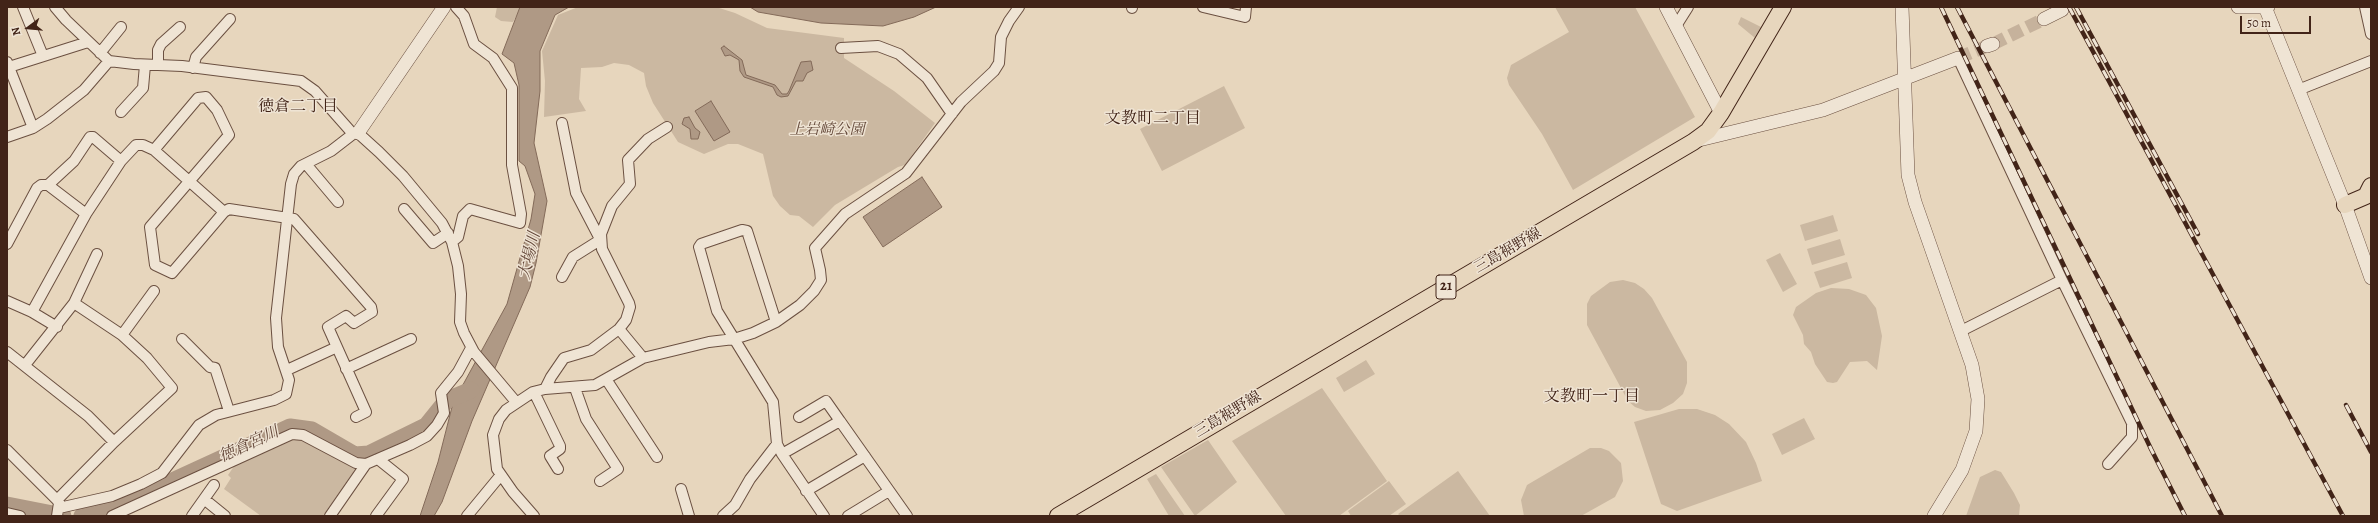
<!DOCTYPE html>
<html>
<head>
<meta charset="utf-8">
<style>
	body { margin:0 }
	#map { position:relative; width:2378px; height:523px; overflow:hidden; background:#e7d6bd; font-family:Alegreya,serif }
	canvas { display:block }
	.frame { position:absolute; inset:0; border:8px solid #422418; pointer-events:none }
	.north { position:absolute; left:8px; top:8px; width:40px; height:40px; -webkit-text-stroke:3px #efe4d4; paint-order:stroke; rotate:254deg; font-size:11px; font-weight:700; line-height:16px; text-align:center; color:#422418 }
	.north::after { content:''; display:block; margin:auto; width:14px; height:18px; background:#422418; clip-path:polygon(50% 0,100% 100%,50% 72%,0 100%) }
	.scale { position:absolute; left:2240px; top:16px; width:71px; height:18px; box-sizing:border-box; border:2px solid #422418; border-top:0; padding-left:5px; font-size:12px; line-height:14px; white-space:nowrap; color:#422418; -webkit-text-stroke:3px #efe4d4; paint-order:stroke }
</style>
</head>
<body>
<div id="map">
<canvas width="2378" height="523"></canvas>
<div class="frame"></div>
<div class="north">N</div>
<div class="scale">50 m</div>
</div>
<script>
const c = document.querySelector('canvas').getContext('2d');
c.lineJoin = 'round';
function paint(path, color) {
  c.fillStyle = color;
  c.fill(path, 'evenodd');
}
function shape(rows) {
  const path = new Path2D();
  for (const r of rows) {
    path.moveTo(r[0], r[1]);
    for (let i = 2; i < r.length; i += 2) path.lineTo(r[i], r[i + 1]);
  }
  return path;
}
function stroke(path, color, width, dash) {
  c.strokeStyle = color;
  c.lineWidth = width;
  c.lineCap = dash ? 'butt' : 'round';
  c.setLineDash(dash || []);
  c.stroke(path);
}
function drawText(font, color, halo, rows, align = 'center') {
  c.font = font + ' Alegreya,"Noto Serif JP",serif';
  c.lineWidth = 3;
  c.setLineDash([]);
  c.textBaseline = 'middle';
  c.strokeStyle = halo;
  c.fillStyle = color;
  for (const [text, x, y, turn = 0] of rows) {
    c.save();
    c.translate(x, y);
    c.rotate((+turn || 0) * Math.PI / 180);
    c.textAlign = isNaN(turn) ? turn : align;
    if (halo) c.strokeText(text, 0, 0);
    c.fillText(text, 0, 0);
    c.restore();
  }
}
paint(shape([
	[497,7,521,7,513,22,501,21,495,17],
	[578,7,716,7,735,13,767,28,844,38,844,58,894,91,935,123,905,165,898,167,835,205,813,227,799,216,790,215,780,206,773,196,763,154,738,144,728,144,704,154,678,142,653,103,646,86,644,73,629,65,614,63,602,67,581,68,579,99,586,111,544,117,545,81,542,51,558,15],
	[1555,7,1635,7,1695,117,1573,190,1542,134,1509,85,1507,78,1511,65,1569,32],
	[1741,17,1761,27,1755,38,1738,24],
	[1224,86,1245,128,1162,171,1140,129],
	[1833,215,1838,231,1805,241,1800,225],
	[1840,239,1845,255,1812,265,1807,249],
	[1780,253,1797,284,1783,292,1766,260],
	[1847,262,1852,278,1820,288,1814,272],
	[1623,280,1635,283,1644,289,1652,298,1687,362,1687,383,1683,394,1673,403,1660,410,1646,411,1635,407,1628,401,1587,325,1587,304,1591,296,1610,282],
	[1831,288,1849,289,1866,295,1876,308,1882,336,1877,370,1867,361,1850,362,1837,382,1833,383,1827,382,1815,364,1811,352,1804,344,1803,335,1793,315,1796,307,1816,293],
	[1366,360,1375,374,1344,392,1336,378],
	[1322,388,1387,481,1339,516,1286,516,1232,441],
	[1679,409,1697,409,1715,415,1729,424,1746,442,1756,463,1762,481,1677,511,1661,504,1634,422],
	[1804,418,1815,439,1782,455,1772,434],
	[299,438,356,468,323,516,261,516,224,489,231,478,228,475,237,462,287,439],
	[1208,440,1237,482,1195,516,1161,467],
	[1590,448,1601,448,1609,451,1621,463,1623,481,1615,497,1581,516,1524,516,1521,500,1527,485],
	[1995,470,2001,472,2014,493,2020,505,2019,516,1966,516,1980,477],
	[1458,471,1490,516,1400,516,1398,514],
	[1156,474,1185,516,1169,516,1147,479],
	[1389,481,1406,504,1389,516,1351,516,1348,511]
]), '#cbb8a1');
const water = shape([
	[520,7,569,7,555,15,540,51,540,91,534,143,547,201,536,263,530,287,472,421,442,502,434,516,420,516,438,462,453,403,507,304,531,219,535,194,525,166,519,161,519,85,514,63,502,54,520,7],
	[750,7,936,7,914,17,883,26,821,23,758,12,750,7],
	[724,46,742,60,746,75,775,85,782,94,787,94,789,91,801,62,811,61,813,70,807,73,803,81,796,81,788,96,781,97,777,95,773,87,744,77,740,71,739,60,730,55,725,56,721,48,724,46],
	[711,101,730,132,714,141,695,111,711,101],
	[689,117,695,128,700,132,698,139,691,139,690,129,682,124,684,118,689,117],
	[922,177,942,207,883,247,863,217,922,177]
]);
paint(water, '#af9985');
stroke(water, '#836a59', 1);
stroke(shape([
	[7,505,63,516],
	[82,516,118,506,290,427,312,430,355,455,369,454,426,426,447,400,471,390]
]), '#af9985', 17);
stroke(shape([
	[1993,44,2044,19],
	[1958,58,1987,46]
]), '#c6b29c', 13, [13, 6]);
const minor = shape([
	[23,7,43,56],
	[55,7,66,20,109,61,134,64,182,66,301,81,315,91,353,134],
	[1132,7,1132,8],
	[1203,7,1245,17,1246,7],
	[2365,7,2371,34],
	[1676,26,1688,7],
	[841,48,878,46,899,54,927,78,952,114],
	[100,53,121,27],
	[1958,58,2062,280,2132,423,2132,437,2108,464],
	[7,62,33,128],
	[158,65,158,50,161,44,180,27],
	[9,67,88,42],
	[193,68,196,57,230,19],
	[2298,90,2371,61],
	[121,112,143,88,145,65],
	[562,123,576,193,600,239],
	[7,137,33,128,47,119,84,90,109,61],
	[154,150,198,98,206,97,217,110,229,135,150,227,155,265,172,273,224,212,229,209,288,218,294,219,371,307,372,312,354,323,346,316,328,327,366,412,356,417],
	[306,164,338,202],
	[48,185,74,161,90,137,93,137,121,161],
	[404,209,433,243,448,233],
	[452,242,458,237,463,216,470,209,520,223,521,214,512,165,512,88,493,58,474,44,464,16,456,7],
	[7,244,37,188,41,185,48,185,86,214],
	[562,277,573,257,600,240],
	[7,301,32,312,57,327],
	[74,303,97,254],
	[32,312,86,214,121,161,136,145,143,145,154,150,224,212],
	[776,322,747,231,742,230,701,244,699,247,717,311,773,402,777,444,782,454,824,516],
	[619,329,643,358],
	[1961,331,2062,280],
	[122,335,154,291],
	[182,339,210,367,215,368,229,411],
	[7,352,88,416,114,442],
	[25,365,74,303,122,335,147,358,172,388,114,442,57,500],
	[346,369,411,339],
	[287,370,337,347],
	[606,379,657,457],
	[575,388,586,419,618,469,600,481],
	[545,389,551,377,564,358,591,350,619,329,626,320,630,307,629,303,602,249,601,234,612,206,630,184,628,160,648,139,667,127],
	[534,392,560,446,560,449,550,456,558,469],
	[799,417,826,401,840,421],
	[7,450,57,500,59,503,57,516],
	[782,454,840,421,907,516],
	[681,489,689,516],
	[806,491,865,456],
	[204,499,225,516],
	[59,508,112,496,141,484,162,473,199,425,216,415,274,400,286,394,289,380,278,347,276,318,291,184,294,174,301,166,331,151,353,134,358,133,379,152,403,176,442,223,452,242,458,266,461,294,460,322,464,333,474,352,516,402],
	[7,513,20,516],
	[112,516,292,434,303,435,356,463,366,464,410,445,427,436,437,425,444,413,441,393,458,372,471,348],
	[192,516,214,485],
	[330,516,366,464],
	[376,516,403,479,378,459],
	[467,516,500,476],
	[534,516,513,492,497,469,493,435,499,419,506,410,533,392,545,389,595,385,643,358,709,342,734,339,753,333,776,322,800,305,814,291,821,280,820,270,815,248,845,214,906,173,961,102,994,71,999,63,1001,37,1009,21,1019,7],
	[723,516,735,505,750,479,777,444],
	[848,516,889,491]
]);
const tertiary = shape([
	[1666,7,1721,113],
	[1902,7,1908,175,1915,202,1972,365,1978,399,1976,431,1962,470,1934,516],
	[2238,7,2268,7],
	[2265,7,2345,205,2371,278],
	[2044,19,2062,10],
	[1987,46,1993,44],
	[358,133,444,7],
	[1695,141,1823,110,1958,58]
]);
const primary = shape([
	[2345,205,2366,196,2371,186],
	[1058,516,1693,142,1708,131,1721,113,1783,7]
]);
stroke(minor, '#6b5041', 12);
stroke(tertiary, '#6b5041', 14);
stroke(primary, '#422418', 18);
stroke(minor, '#efe4d4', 10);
stroke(tertiary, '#efe4d4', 13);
stroke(primary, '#e7d6bd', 16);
const rail = shape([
	[1941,7,2151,449,2185,516],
	[1957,7,2222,516],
	[2069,7,2343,516],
	[2076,7,2198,234],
	[2346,405,2371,452]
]);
stroke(rail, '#422418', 4.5);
stroke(rail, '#efe4d4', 3, [9]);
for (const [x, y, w] of [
	[1446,287,20]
]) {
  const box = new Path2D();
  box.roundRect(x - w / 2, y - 12, w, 24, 3);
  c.fillStyle = '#efe4d4';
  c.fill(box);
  stroke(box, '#422418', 1);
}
drawText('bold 14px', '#422418', null, [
	["21",1446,287]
]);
drawText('italic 15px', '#64493a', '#efe4d4', [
	["上岩崎公園",827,130]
]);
drawText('15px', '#422418', '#efe4d4', [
	["三島裾野線",1508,251,-30],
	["三島裾野線",1228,415,-31]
]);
drawText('16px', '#422418', '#efe4d4', [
	["徳倉二丁目",298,107],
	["文教町二丁目",1153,119],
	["文教町一丁目",1592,397]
]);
drawText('italic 16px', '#634739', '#efe4d4', [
	["大場川",530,256,-77],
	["徳倉宮川",249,445,-25]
]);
</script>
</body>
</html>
